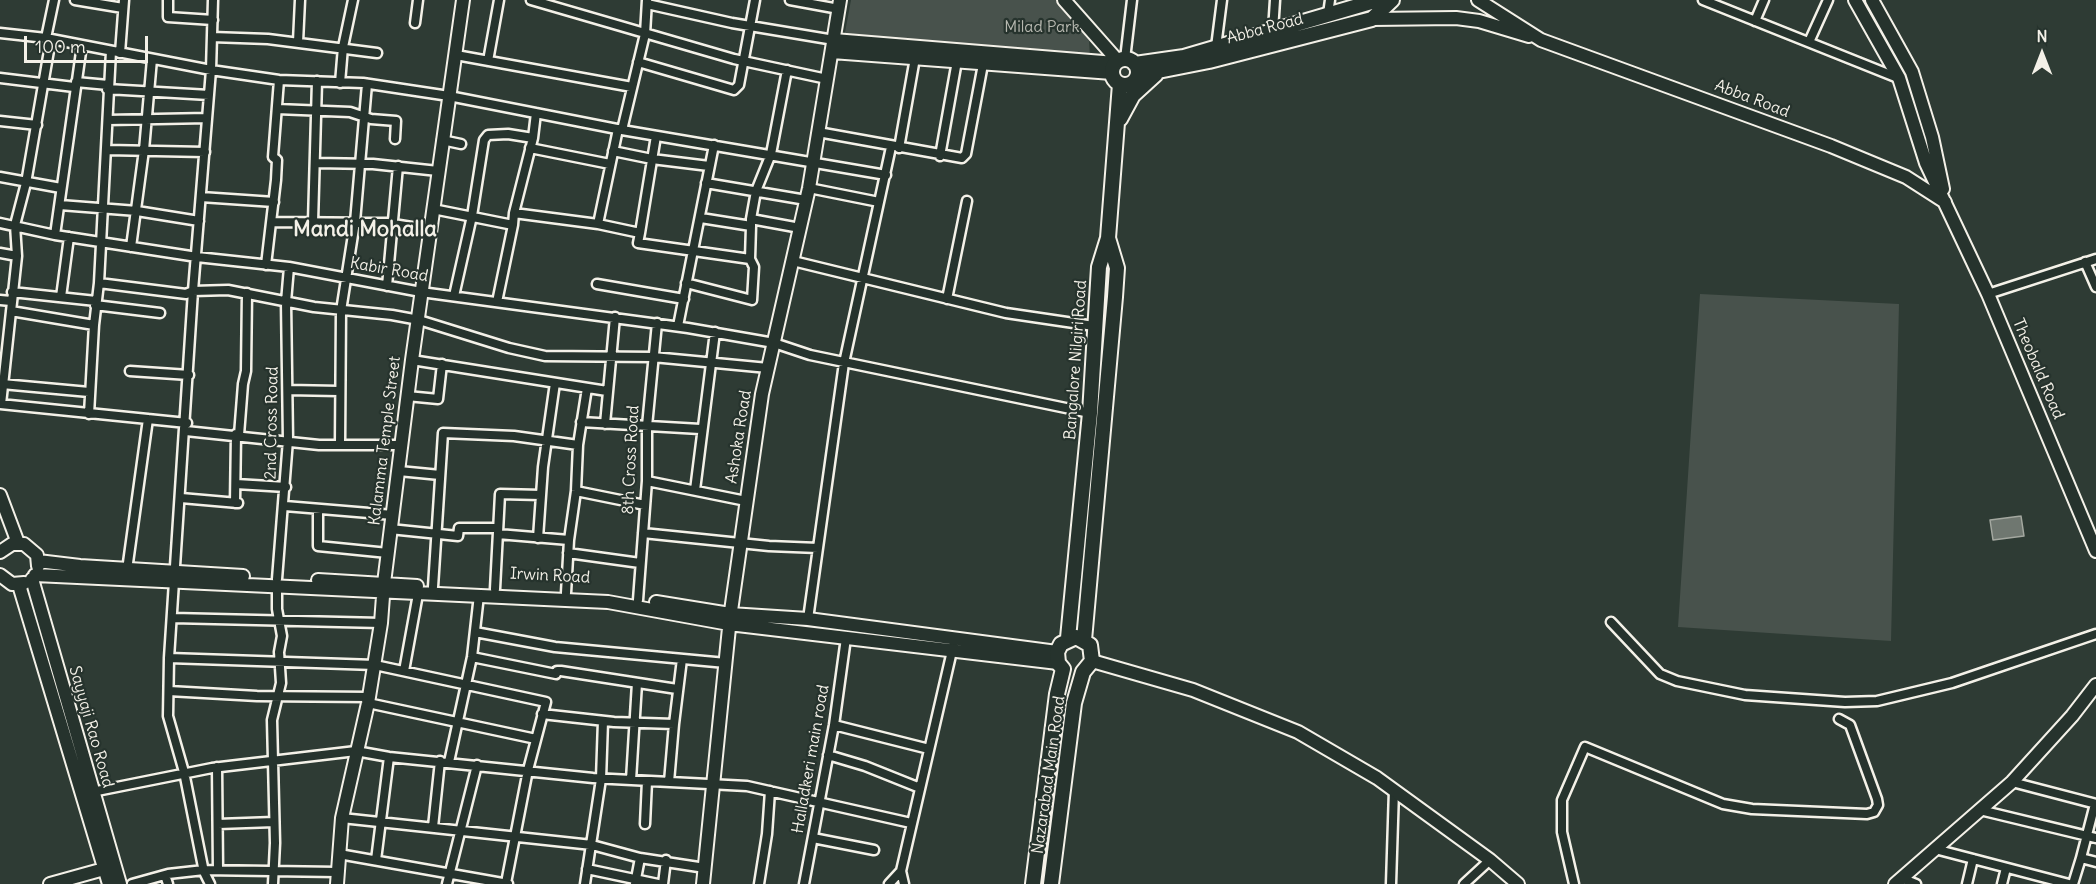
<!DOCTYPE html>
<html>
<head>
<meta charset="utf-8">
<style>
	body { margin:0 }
	#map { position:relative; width:2096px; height:884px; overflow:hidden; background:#2e3b34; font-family:Delius,sans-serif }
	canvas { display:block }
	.north { position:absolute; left:2012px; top:24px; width:60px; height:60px; -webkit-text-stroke:4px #26332d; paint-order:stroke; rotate:0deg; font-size:16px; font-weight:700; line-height:24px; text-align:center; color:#f4f1e8 }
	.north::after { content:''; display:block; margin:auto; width:21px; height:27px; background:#f4f1e8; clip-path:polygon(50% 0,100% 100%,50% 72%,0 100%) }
	.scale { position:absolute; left:24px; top:36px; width:124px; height:27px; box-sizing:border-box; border:3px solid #f4f1e8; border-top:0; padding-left:8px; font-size:18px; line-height:21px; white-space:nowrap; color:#f4f1e8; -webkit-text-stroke:4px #26332d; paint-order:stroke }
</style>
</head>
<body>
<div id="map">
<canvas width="2096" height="884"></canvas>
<div class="north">N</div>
<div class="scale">100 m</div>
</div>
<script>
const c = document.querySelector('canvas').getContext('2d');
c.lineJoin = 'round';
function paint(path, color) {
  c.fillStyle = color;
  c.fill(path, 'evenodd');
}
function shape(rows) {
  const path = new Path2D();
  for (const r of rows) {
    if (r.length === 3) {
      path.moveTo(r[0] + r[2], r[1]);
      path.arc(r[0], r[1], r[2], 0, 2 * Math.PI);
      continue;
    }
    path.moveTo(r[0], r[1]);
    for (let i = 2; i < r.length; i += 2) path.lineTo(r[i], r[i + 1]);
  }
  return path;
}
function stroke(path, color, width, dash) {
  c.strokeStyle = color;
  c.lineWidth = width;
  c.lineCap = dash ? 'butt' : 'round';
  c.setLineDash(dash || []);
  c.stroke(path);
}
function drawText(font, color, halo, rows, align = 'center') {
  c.font = font + ' Delius,sans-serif';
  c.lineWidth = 4.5;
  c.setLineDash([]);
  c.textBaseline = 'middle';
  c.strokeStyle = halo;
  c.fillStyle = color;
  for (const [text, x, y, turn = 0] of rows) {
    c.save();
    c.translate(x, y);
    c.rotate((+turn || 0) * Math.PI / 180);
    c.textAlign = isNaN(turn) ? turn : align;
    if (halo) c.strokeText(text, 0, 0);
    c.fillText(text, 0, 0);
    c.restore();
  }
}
paint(shape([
	[851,0,1058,0,1089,41,1090,57,844,38],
	[1700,294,1899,304,1891,641,1678,627]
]), '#48524c');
const water = shape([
	[2021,516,2024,536,1993,540,1990,520,2021,516]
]);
paint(water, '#6f7770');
stroke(water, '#a4a8a0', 1.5);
const street = shape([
	[75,0,123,8],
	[168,0,168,17,213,20],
	[531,0,734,59,827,79],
	[790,0,839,9],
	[1703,0,1898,78],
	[647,4,732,23,834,40],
	[1328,14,1330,0],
	[1755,21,1764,0],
	[415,23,418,0],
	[1273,31,1275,0],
	[0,33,46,38,211,70,279,80,363,83,449,96,622,130,886,175],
	[212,37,268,39,377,53],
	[46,38,54,0],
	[298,42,300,0],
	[1809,42,1828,0],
	[1216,47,1222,0],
	[120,53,124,0],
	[456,55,632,87],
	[1125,59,1132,0],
	[488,61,499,0],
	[638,62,734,90,739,85,755,0],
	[0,78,74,87],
	[76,82,108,85],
	[340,83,343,47,353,0],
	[107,89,209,95],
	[277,109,350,112,371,119,396,121,395,139],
	[108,120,207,118],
	[0,121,37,125],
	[622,130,645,34,647,0],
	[818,132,962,158,966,154,984,59],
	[442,140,461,144],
	[530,148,610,164],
	[899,148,915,58],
	[107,150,205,152],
	[613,151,652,159,709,166],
	[940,156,957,61],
	[316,163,373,164,438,171],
	[0,177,61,188],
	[706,183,806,200],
	[809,188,879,202],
	[201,197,274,202],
	[60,205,137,211,199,221],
	[433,209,513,225,497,302],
	[514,213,533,138,536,113],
	[701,218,751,226,751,219,800,228],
	[751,219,756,191,771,154,787,70],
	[272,222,387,223,430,230],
	[313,222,317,81],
	[0,223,55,235,197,257,289,267,421,292,688,328,774,343,810,355,1090,413],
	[598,224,640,233,656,136],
	[513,225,514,213,598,224,618,129],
	[640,233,638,243,750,259,754,267,752,300,686,283],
	[55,235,82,45],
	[131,247,144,150,152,59],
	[0,253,17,256],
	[750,259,751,226],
	[793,261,1006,313,1094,326],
	[2085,262,2096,287],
	[266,265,276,180,277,160,273,157,279,80],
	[99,283,186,294,193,291,228,290,314,307,392,315,419,320,509,348,545,356,653,357,768,368],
	[597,284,684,299],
	[387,286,398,166],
	[12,292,96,301],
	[1988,294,2096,259],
	[454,296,472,216,484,140,488,135,508,134,533,138],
	[61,297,69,237],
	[947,299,967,201],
	[0,300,11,301],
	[95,305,160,313],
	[11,311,94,325],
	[678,326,714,145],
	[412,360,607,391],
	[130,371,189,375],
	[2,384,89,392],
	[288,390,339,391],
	[407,396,438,399,442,364],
	[0,404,187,423],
	[1,404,17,256,15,225,26,183,51,39],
	[89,414,94,325,99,283,111,51],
	[581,422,700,429],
	[605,424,615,317],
	[186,431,319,445,402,445],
	[239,435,243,384,246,371,247,293],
	[340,444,341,311,355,222,367,84],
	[399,471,440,475],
	[647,481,746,501],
	[236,484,286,487],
	[695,490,715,332],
	[576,491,645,505],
	[181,498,238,503],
	[235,503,236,434],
	[285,506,393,515],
	[318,509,318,546,388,553],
	[390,529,458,536,459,528,498,528],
	[643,533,769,546,818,548],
	[498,534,569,540],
	[538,538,543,467,555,383],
	[568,553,640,563],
	[127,570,148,419],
	[277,579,288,440,286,302,289,267],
	[433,587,443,433,514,436,578,445,587,388],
	[495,589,500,494,541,495],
	[566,593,569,540,576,491,578,445],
	[638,600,647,481,647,426,657,323],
	[173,618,381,623],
	[808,619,844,363,891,147],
	[1611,622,1660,674,1677,681,1745,695,1845,702,1877,701,1952,683,2096,634],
	[475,632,555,647,726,663],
	[472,657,556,674,557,671,561,671,677,689],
	[169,658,375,665,546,702,528,770,506,883],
	[404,671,418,594],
	[169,691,257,696,369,697],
	[368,703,536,739],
	[542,714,614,722,674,724,669,782],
	[674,724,682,659],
	[834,725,929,749],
	[828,755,865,766,920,788],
	[449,762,472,657,479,595],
	[217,767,218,870],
	[631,780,637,683],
	[2012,782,2096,804],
	[92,792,212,768,356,751,389,757,593,778,747,786,911,823],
	[2095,804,2081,858,2096,862],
	[1980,810,2096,838],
	[342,818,592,845,640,858,705,868],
	[218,824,274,822],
	[645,824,647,781],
	[433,827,440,761],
	[813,838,874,850],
	[1935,849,2069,884],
	[339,854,508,884],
	[376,860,389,757],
	[587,869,658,884],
	[165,875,168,884],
	[1901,878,1916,884],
	[132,884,168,874,204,870,337,872],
	[210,884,204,872,184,772,168,716,169,658,193,291,211,70,213,0],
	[273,884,275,843,272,720,281,683,279,652,282,636,277,609,277,586],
	[447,884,477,765],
	[585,884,601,779,603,721],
	[635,884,640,858],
	[663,884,666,860],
	[759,884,767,834,770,791],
	[804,884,834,725,846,638],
	[889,884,901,871],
	[904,884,901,871,955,638],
	[1391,884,1394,790],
	[1464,884,1490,860],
	[1574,884,1562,832,1562,800,1585,747,1723,804,1752,809,1867,814,1874,812,1878,805,1877,799,1850,725,1839,719],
	[1967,884,1973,859],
	[2002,884,2006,868],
	[2073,884,2081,858]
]);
const secondary = shape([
	[1064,0,1118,61],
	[1478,0,1541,40,1831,146,1906,177,1945,202],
	[1855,0,1899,78,1926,163,1988,294,2096,551],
	[1872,0,1912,72,1932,137,1943,189],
	[1372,19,1456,18,1479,21,1529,36],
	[834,40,1115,63],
	[832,52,1112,73],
	[0,495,18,543],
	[0,552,12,544,24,544,37,555,38,566],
	[38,561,80,566,243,576],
	[0,575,12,584,24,583],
	[35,575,608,602,729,624,1058,663],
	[32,579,120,884],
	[318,580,417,586],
	[19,585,109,884],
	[656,602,730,614,808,619,1057,652],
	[1092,661,1193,690,1298,732,1377,778,1490,860,1518,884],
	[50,884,104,869],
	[337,884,342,818,368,703,381,623,384,583,412,360,463,0],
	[703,884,730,618,762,394,809,188,840,0],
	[1895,884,2012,782,2072,716,2096,685]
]);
const primary = shape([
	[1125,72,13],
	[1135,64,1184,57,1378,0],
	[1138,75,1209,61,1372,19,1392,0],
	[1120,119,1133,95,1156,74],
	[1068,638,1090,413,1099,267,1108,238,1120,84],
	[1084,640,1115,297,1117,268,1108,238],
	[1033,884,1057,694,1063,669,1058,663,1057,652,1061,644,1076,637,1090,645,1092,661,1083,672,1074,703,1051,884]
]);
stroke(street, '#f4f1e8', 13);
stroke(secondary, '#f4f1e8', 16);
stroke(primary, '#f4f1e8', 18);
stroke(street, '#26332d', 8);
stroke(secondary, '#26332d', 12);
stroke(primary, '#26332d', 14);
drawText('16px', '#b8b9b1', '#26332d', [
	["Milad Park",1042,27]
]);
drawText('16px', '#f4f1e8', '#26332d', [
	["Abba Road",1265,29,-15],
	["Abba Road",1752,99,21],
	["Kabir Road",389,270,10],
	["Bangalore Nilgiri Road",1076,360,-86],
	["Theobald Road",2038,369,67],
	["2nd Cross Road",272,423,-89],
	["Ashoka Road",739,437,-81],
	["Kalamma Temple Street",385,441,-83],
	["8th Cross Road",631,460,-87],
	["Irwin Road",550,576,3],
	["Sayyaji Rao Road",91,727,74],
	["Halladkeri main road",811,759,-80],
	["Nazarabad Main Road",1049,775,-82]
]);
drawText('bold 22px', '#f4f1e8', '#26332d', [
	["Mandi Mohalla",365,230]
]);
</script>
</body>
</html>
